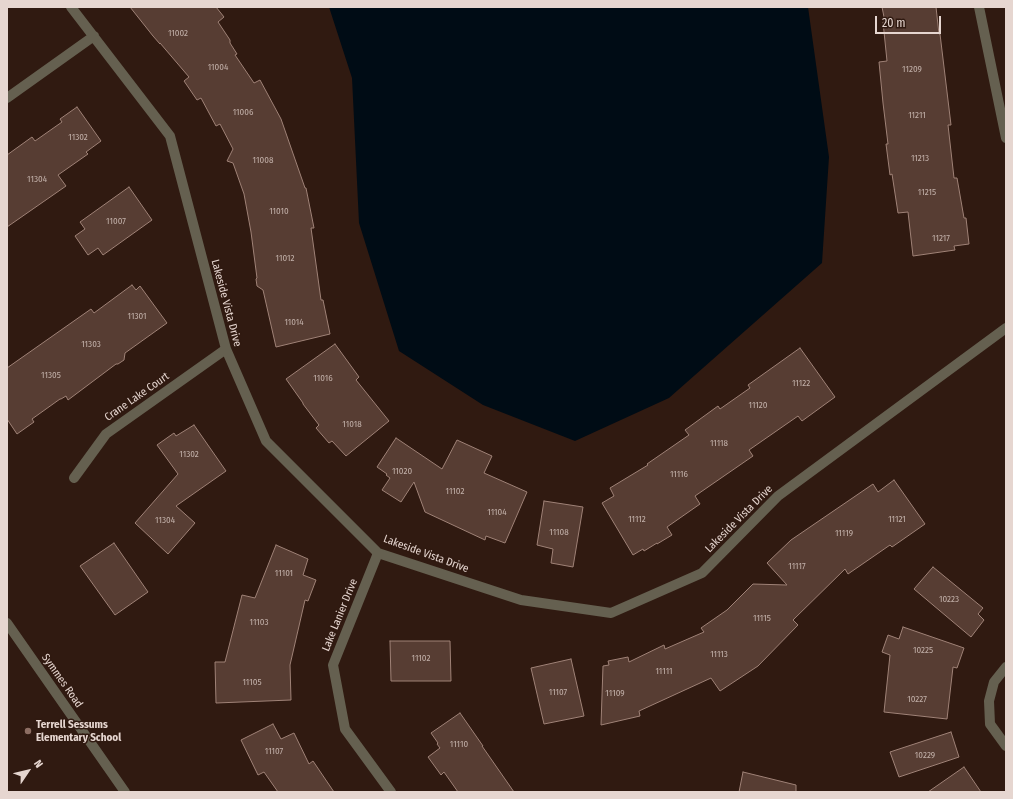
<!DOCTYPE html>
<html>
<head>
<meta charset="utf-8">
<style>
	body { margin:0 }
	#map { position:relative; width:1013px; height:799px; overflow:hidden; background:#301a11; font-family:"Fira Sans Condensed",sans-serif }
	canvas { display:block }
	.frame { position:absolute; inset:0; border:8px solid #e6d6d0; pointer-events:none }
	.north { position:absolute; left:8px; top:751px; width:40px; height:40px; -webkit-text-stroke:3px #301a11; paint-order:stroke; rotate:55deg; font-size:11px; font-weight:700; line-height:16px; text-align:center; color:#e6d6d0 }
	.north::after { content:''; display:block; margin:auto; width:14px; height:18px; background:#e6d6d0; clip-path:polygon(50% 0,100% 100%,50% 72%,0 100%) }
	.scale { position:absolute; left:875px; top:16px; width:66px; height:18px; box-sizing:border-box; border:2px solid #e6d6d0; border-top:0; padding-left:5px; font-size:12px; line-height:14px; white-space:nowrap; color:#e6d6d0; -webkit-text-stroke:3px #301a11; paint-order:stroke }
</style>
</head>
<body>
<div id="map">
<canvas width="1013" height="799"></canvas>
<div class="frame"></div>
<div class="north">N</div>
<div class="scale">20 m</div>
</div>
<script>
const c = document.querySelector('canvas').getContext('2d');
c.lineJoin = 'round';
function paint(path, color) {
  c.fillStyle = color;
  c.fill(path, 'evenodd');
}
function shape(rows) {
  const path = new Path2D();
  for (const r of rows) {
    path.moveTo(r[0], r[1]);
    for (let i = 2; i < r.length; i += 2) path.lineTo(r[i], r[i + 1]);
  }
  return path;
}
function stroke(path, color, width, dash) {
  c.strokeStyle = color;
  c.lineWidth = width;
  c.lineCap = dash ? 'butt' : 'round';
  c.setLineDash(dash || []);
  c.stroke(path);
}
function drawText(font, color, halo, rows, align = 'center') {
  c.font = font + ' "Fira Sans Condensed",sans-serif';
  c.lineWidth = 3;
  c.setLineDash([]);
  c.textBaseline = 'middle';
  c.strokeStyle = halo;
  c.fillStyle = color;
  for (const [text, x, y, turn = 0] of rows) {
    c.save();
    c.translate(x, y);
    c.rotate((+turn || 0) * Math.PI / 180);
    c.textAlign = isNaN(turn) ? turn : align;
    if (halo) c.strokeText(text, 0, 0);
    c.fillText(text, 0, 0);
    c.restore();
  }
}
paint(shape([
	[329,7,808,7,829,157,822,263,669,398,575,441,483,405,399,351,359,223,352,78]
]), '#000c15');
const building = shape([
	[130,7,216,7,224,17,218,22,230,40,230,43,237,54,235,55,254,83,260,80,281,119,305,188,306,188,314,228,311,228,321,300,323,300,330,334,276,347,263,290,257,286,256,279,257,278,251,232,244,194,233,163,227,161,233,149,220,124,216,126,201,98,197,100,184,81,189,77,160,43,160,44,153,36,130,7],
	[882,7,936,7,939,34,940,34,951,125,948,125,954,178,957,178,964,218,966,218,969,244,954,246,955,250,913,256,908,212,898,213,892,174,890,175,886,144,888,144,883,103,879,62,887,61,883,22,885,22,882,7],
	[77,107,101,141,86,152,88,154,58,175,66,186,7,227,7,155,32,137,35,141,62,122,60,119,77,107],
	[129,187,152,220,103,255,98,248,88,255,75,236,85,229,80,222,129,187],
	[132,285,136,290,140,286,167,323,125,353,124,360,118,364,116,364,68,400,66,396,61,399,60,399,32,419,34,422,17,434,7,419,7,368,91,309,94,313,132,285],
	[335,344,359,377,356,380,389,421,346,456,332,441,329,443,316,428,319,425,303,404,303,403,286,379,335,344],
	[800,348,835,397,802,421,798,416,749,450,753,456,695,496,700,504,667,527,672,535,657,544,657,543,644,551,643,549,633,555,602,503,614,496,610,488,648,465,647,464,689,435,685,430,718,406,720,409,750,388,748,385,800,348],
	[194,425,226,471,176,506,195,523,168,554,135,523,178,474,157,445,174,433,176,436,194,425],
	[396,438,442,469,457,440,492,456,484,473,527,492,505,543,486,536,485,540,425,512,414,482,401,502,382,490,390,478,386,475,387,474,377,467,396,438],
	[894,480,925,524,892,547,890,545,848,574,845,569,793,620,798,625,758,666,720,691,711,678,639,711,640,716,601,725,603,666,609,665,608,661,628,657,629,662,664,645,665,649,704,632,701,628,727,610,753,584,787,585,767,563,791,540,873,484,878,492,894,480],
	[544,501,583,507,573,567,551,563,553,549,537,545,544,501],
	[114,543,148,592,115,615,80,566,114,543],
	[276,545,308,559,303,575,316,580,308,601,305,600,290,665,291,700,216,703,215,662,225,662,242,595,255,598,276,545],
	[933,567,983,608,978,614,984,620,971,637,914,589,933,567],
	[903,627,964,648,957,668,953,667,947,719,884,712,890,655,882,652,888,635,899,639,903,627],
	[390,641,450,641,451,681,391,681,390,641],
	[571,659,584,716,544,724,531,668,571,659],
	[460,713,483,746,482,746,514,792,458,792,444,772,441,775,428,757,440,748,437,744,438,743,431,733,460,713],
	[273,724,281,739,294,733,309,764,313,761,334,792,278,792,264,772,258,775,241,740,273,724],
	[951,732,959,757,899,777,890,752,951,732],
	[964,767,981,792,928,792,964,767],
	[743,772,796,785,796,792,739,792,743,772]
]);
paint(building, '#573d33');
stroke(building, '#9f8277', 1);
stroke(shape([
	[71,7,170,136,226,349,266,441,378,553,521,600,611,613,702,573,778,496,1006,328],
	[979,7,1006,138],
	[7,98,94,36],
	[74,478,106,434,226,349],
	[378,553,333,665,345,729,391,792],
	[1006,667,994,682,989,701,990,724,1006,746]
]), '#656050', 10);
stroke(shape([
	[7,623,125,792]
]), '#656050', 10);
for (const [x, y, r, color] of [
	[28,731,4,"#8d6e63"]
]) {
  const dot = new Path2D();
  dot.arc(x, y, r, 0, 2 * Math.PI);
  c.fillStyle = color;
  c.fill(dot);
  stroke(dot, '#301a11', 1.5);
}
drawText('9px', '#c2b0a9', null, [
	["11002",178,33],
	["11004",218,67],
	["11209",912,69],
	["11006",243,112],
	["11211",917,115],
	["11302",78,137],
	["11213",920,158],
	["11008",263,160],
	["11304",37,179],
	["11215",927,192],
	["11010",279,211],
	["11007",116,221],
	["11217",941,238],
	["11012",285,258],
	["11301",137,316],
	["11014",294,322],
	["11303",91,344],
	["11305",51,375],
	["11016",323,378],
	["11122",801,383],
	["11120",758,405],
	["11018",352,424],
	["11118",719,443],
	["11302",189,454],
	["11020",402,471],
	["11116",679,474],
	["11102",455,491],
	["11104",497,512],
	["11112",637,519],
	["11121",897,519],
	["11304",165,520],
	["11108",559,532],
	["11119",844,533],
	["11117",797,566],
	["11101",284,573],
	["10223",949,599],
	["11115",762,618],
	["11103",259,622],
	["10225",923,650],
	["11113",719,654],
	["11102",421,658],
	["11111",664,671],
	["11105",252,682],
	["11107",558,692],
	["11109",615,693],
	["10227",917,699],
	["11110",459,744],
	["11107",274,751],
	["10229",925,755]
]);
drawText('11px', '#e6d6d0', '#301a11', [
	["Lakeside Vista Drive",226,303,75],
	["Crane Lake Court",137,397,-35],
	["Lakeside Vista Drive",739,519,-45],
	["Lakeside Vista Drive",426,554,20],
	["Lake Lanier Drive",340,615,-68],
	["Symmes Road",62,681,55]
]);
drawText('bold 11px', '#e6d6d0', '#301a11', [
	["Terrell Sessums",36,725],
	["Elementary School",36,738]
], 'left');
</script>
</body>
</html>
